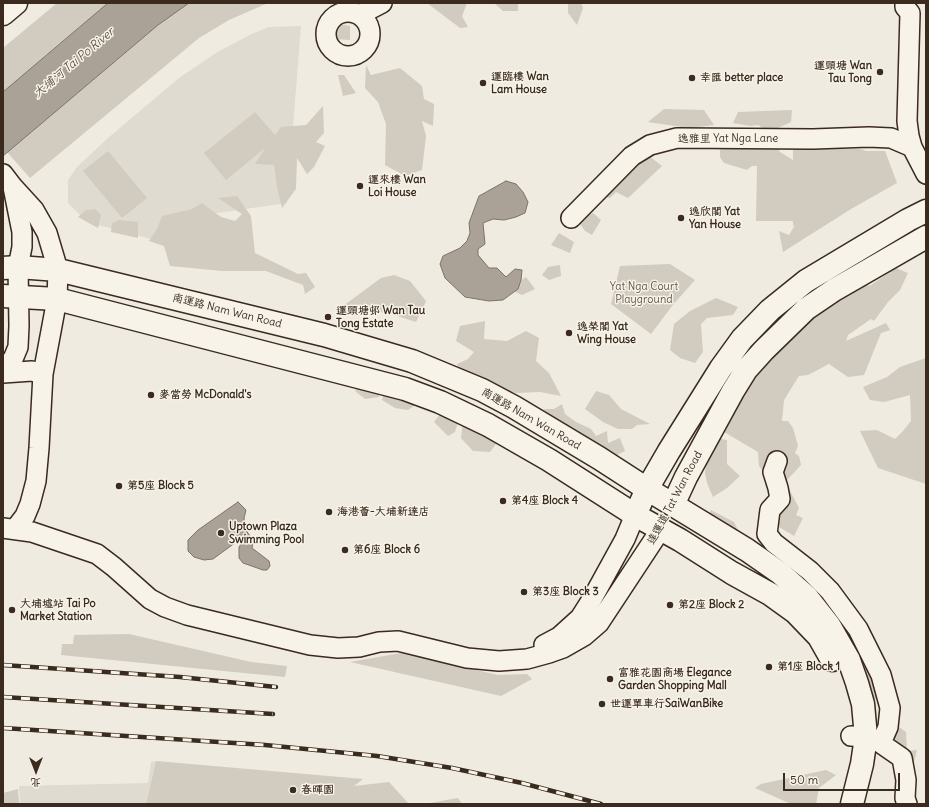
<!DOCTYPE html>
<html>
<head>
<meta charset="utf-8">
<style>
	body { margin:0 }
	#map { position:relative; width:929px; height:807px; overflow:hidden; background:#efebe0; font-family:Delius,"LXGW WenKai TC",sans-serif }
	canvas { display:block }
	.frame { position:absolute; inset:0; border:4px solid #3b2a1e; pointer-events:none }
	.north { position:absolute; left:16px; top:751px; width:40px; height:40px; -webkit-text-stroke:3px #f7f3e8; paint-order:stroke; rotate:180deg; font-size:11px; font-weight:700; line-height:16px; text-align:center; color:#3b2a1e }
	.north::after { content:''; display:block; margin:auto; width:14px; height:18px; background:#3b2a1e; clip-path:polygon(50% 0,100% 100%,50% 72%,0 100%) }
	.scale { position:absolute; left:783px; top:773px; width:117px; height:18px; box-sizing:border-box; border:2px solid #3b2a1e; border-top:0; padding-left:5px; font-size:12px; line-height:14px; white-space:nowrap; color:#3b2a1e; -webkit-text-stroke:3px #f7f3e8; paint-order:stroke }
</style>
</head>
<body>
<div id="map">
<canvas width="929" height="807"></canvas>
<div class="frame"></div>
<div class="north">北</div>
<div class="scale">50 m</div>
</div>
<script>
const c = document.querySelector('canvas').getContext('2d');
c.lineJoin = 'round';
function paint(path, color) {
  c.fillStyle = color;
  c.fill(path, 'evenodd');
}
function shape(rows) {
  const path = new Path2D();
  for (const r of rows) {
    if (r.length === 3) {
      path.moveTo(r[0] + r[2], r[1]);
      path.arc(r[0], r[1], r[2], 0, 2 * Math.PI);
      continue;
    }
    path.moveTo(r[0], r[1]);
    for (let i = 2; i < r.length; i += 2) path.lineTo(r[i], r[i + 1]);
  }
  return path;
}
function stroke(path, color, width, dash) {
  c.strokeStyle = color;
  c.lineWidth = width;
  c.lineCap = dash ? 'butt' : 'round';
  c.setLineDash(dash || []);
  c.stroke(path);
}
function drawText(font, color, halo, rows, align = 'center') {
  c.font = font + ' Delius,"LXGW WenKai TC",sans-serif';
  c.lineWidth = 3;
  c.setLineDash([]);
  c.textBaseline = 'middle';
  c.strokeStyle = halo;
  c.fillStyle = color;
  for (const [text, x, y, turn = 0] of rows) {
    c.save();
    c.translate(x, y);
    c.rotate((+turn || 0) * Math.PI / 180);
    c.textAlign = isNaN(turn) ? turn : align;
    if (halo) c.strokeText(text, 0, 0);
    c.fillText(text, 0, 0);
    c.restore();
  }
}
paint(shape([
	[301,26,287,203,197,216,174,245,87,222,68,203,68,180,77,167,108,138,179,78,219,51,252,34,269,27],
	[156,761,146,804,20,804,19,786,148,783,151,762]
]), '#e0dbd0');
paint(shape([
	[57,3,108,3,3,92,3,48],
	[189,3,268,3,229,20,199,38,30,178,7,152,158,25],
	[427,3,467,3,462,16,468,27,460,28],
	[494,3,518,3,518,11,503,11],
	[568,3,581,3,583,8,577,25,568,13],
	[323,21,350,26,350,40,335,39,321,30],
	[366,65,371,75,400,68,422,86,424,99,434,104,433,126,422,121,426,136,422,170,405,176,385,165,386,124,378,102,365,88],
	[338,75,344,75,356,93,343,96],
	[323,106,324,133,316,142,325,146,314,167,307,174,297,158,296,189,282,208,277,187,274,165,255,164,265,148,226,180,204,153,255,112,275,135,281,127,306,125],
	[664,109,704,110,714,125,689,128,648,122],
	[792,110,791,122,769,132,758,125,750,126,733,123,738,112],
	[764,131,780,152,793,160,793,149,861,149,866,151,885,151,897,183,851,209,783,252,779,231,789,235,795,225,793,226,793,221,756,221,757,166,752,166,747,170,724,163,720,157,720,141],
	[108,151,147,198,122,218,83,171],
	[649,156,662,166,628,198,616,192,610,198,597,195,617,164],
	[237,196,251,216,255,253,298,274,306,273,315,287,305,294,303,285,266,271,222,271,170,266,164,246,149,241,157,229,162,216,192,209,202,203,221,217,235,221,242,214,218,198],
	[95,209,101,215,98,228,78,217,86,210],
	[593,213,601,220,592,235,585,231,577,220],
	[119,220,138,222,138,238,111,232,112,223],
	[559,233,574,242,570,253,551,245],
	[670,264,695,280,672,306,651,334,611,304,620,266],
	[560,265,561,276,549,280,542,275,548,267],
	[896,268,908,273,900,290,888,302,874,321,871,319,848,335,846,341,886,323,890,330,881,333,864,375,848,377,829,364,808,375,799,376,784,400,782,421,788,421,793,428,798,446,795,453,799,456,801,465,787,480,785,492,789,489,799,508,796,515,803,518,794,536,779,527,775,529,759,519,765,512,764,508,773,483,759,466,758,452,719,429,749,380,775,351,818,314,868,284,868,286,871,285],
	[394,275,410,281,426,301,416,322,388,313,371,311,339,309,381,278],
	[526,277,535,289,522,295,509,289],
	[716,298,738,307,733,315,707,318,701,324,703,352,695,363,680,358,670,350,674,324,690,311],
	[485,321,484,339,507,341,526,331,539,338,536,361,549,373,561,396,540,392,516,393,485,384,461,373,457,364,468,359,474,352,456,341,460,326],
	[926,358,926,484,878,468,860,431,877,430,895,439,903,431,911,421,910,395,884,402,870,400,863,387,887,377,900,367],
	[377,383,379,397,365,399,355,391,358,385],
	[596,391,609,395,621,409,650,424,637,425,632,429,618,429,603,422,585,409],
	[384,393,420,402,408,410,395,408,382,400],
	[562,404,565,414,576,422,591,429,596,436,607,431,608,443,620,438,625,451,613,457,549,422,544,409,554,409],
	[444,409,459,419,455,432,448,436,434,422],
	[463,421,501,437,490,452,473,451,461,438],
	[715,438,727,440,727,464,740,476,727,488,713,497,707,483,705,473,706,462],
	[711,510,734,522,739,532,728,536,709,514],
	[129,634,251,662,287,666,285,677,61,655,62,644,73,644,74,635],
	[401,653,498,675,527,674,532,679,501,696,350,662],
	[870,664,890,687,875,700,870,692,870,685,864,668],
	[895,724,906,732,907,751,917,750,914,762,909,766,901,748,890,733],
	[156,761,363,779,354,786,389,782,409,804,146,804],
	[826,770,836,775,819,788,816,804,791,804,755,788,761,784],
	[18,789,19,804,3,804,3,793],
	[458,798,462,804,424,804]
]), '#d1cbc0');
const water = shape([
	[108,3,189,3,158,25,3,156,3,92,108,3],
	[506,181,516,184,523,192,528,202,525,213,516,217,504,220,493,219,483,223,485,244,478,249,478,255,489,268,497,268,506,277,515,269,522,270,521,280,518,289,503,300,489,301,465,297,445,278,440,264,443,256,460,248,467,241,470,233,469,223,479,196,506,181],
	[238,502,246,510,244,518,245,529,253,540,252,548,269,561,270,566,267,570,263,570,243,563,239,558,239,547,244,540,243,537,213,559,204,560,194,557,188,551,188,540,198,530,238,502]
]);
paint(water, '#aaa296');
stroke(water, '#7e7266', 1);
const minor = shape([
	[905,3,905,7,910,13,907,121,909,136,912,147,926,174],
	[348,34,22],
	[359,15,382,3],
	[3,174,13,187,34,210,47,233,58,270,57,299,43,374,39,448,36,481,30,504,25,516,15,529],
	[571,218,632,156,650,145,677,138,813,139,869,137,891,138,912,147],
	[3,369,13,359,18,347,19,326,18,267,22,247,22,232,13,187],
	[3,373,32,371,43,374],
	[777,461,773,472,778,488,780,499,770,510,767,534,774,543,810,571,830,591,858,629,881,675,890,708,888,727,881,743],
	[3,528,32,532,97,554,114,567,150,599,165,607,187,615,310,645,338,648,359,647,379,642,398,641,467,658,499,661,527,659,549,653,563,648,584,636,599,623,661,529],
	[544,645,559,637,580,618,592,599,625,539,635,515],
	[851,736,866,737,876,740,902,758,906,780,905,798,907,804]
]);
const tertiary = shape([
	[635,515,647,489]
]);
const secondary = shape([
	[3,268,18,267,58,270,324,335,412,361,482,390,514,407,599,458,647,489,747,550,780,573,807,597,829,625,849,660,857,683,863,704,866,737,862,764,852,804],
	[3,296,57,299,405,389,440,402,488,425,549,460,635,515,680,540,732,573,770,594,795,612,819,637,832,660],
	[647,489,669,451,721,368,742,339,770,310,806,281,908,220,926,211],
	[673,505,686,477,733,391,746,370,764,350,806,309,834,290,926,237]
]);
const motorway = shape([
	[3,14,16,3]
]);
stroke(minor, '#3b2a1e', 22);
stroke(tertiary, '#3b2a1e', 25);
stroke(secondary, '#3b2a1e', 25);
stroke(motorway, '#3b2a1e', 25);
stroke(minor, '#f7f3e8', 19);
stroke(tertiary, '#f7f3e8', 22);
stroke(secondary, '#f7f3e8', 22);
stroke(motorway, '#f7f3e8', 22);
const rail = shape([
	[3,665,180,677,276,687],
	[3,697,273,714],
	[3,728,265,745,377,756,452,768,522,783,601,804]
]);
stroke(rail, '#3b2a1e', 4.5);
stroke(rail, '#f7f3e8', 3, [9]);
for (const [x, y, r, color] of [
	[880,72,4,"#3b2a1e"],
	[692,78,4,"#3b2a1e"],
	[483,83,4,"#3b2a1e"],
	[360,186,4,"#3b2a1e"],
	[681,218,4,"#3b2a1e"],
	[328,317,4,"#3b2a1e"],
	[569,333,4,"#3b2a1e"],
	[151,395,4,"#3b2a1e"],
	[119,486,4,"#3b2a1e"],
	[503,501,4,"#3b2a1e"],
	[329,512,4,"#3b2a1e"],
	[221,533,4,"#3b2a1e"],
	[345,550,4,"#3b2a1e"],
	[524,592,4,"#3b2a1e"],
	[670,605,4,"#3b2a1e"],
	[12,610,4,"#3b2a1e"],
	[769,667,4,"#3b2a1e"],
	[610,679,4,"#3b2a1e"],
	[602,704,4,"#3b2a1e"],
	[293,790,4,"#3b2a1e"]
]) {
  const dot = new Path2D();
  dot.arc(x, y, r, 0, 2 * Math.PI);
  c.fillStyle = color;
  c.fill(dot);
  stroke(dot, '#f7f3e8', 1.5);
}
drawText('bold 11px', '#3b2a1e', '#f7f3e8', [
	["運頭塘 Wan",872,66,"right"],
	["Tau Tong",872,79,"right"],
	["運臨樓 Wan",491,77],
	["Lam House",491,90],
	["幸匯 better place",700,78],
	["運來樓 Wan",368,180],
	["Loi House",368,193],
	["逸欣閣 Yat",689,212],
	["Yan House",689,225],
	["運頭塘邨 Wan Tau",336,311],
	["Tong Estate",336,324],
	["逸榮閣 Yat",577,327],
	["Wing House",577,340],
	["麥當勞 McDonald's",159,395],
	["第5座 Block 5",127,486],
	["第4座 Block 4",511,501],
	["海港薈-大埔新達店",337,512],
	["Uptown Plaza",229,527],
	["Swimming Pool",229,540],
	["第6座 Block 6",353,550],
	["第3座 Block 3",532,592],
	["大埔墟站 Tai Po",20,604],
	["Market Station",20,617],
	["第2座 Block 2",678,605],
	["第1座 Block 1",777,667],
	["富雅花園商場 Elegance",618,673],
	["Garden Shopping Mall",618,686],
	["世運單車行SaiWanBike",610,704],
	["春暉園",301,790]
], 'left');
drawText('11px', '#3b2a1e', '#f7f3e8', [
	["逸雅里 Yat Nga Lane",728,139],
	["南運路 Nam Wan Road",227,311,14],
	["南運路 Nam Wan Road",531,419,30],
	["達運道 Tat Wan Road",675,498,-62]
]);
drawText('11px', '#605246', '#f7f3e8', [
	["Yat Nga Court",644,287],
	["Playground",644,300]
]);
drawText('italic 12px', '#625448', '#f7f3e8', [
	["大埔河 Tai Po River",74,63,-40]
]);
</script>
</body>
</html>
